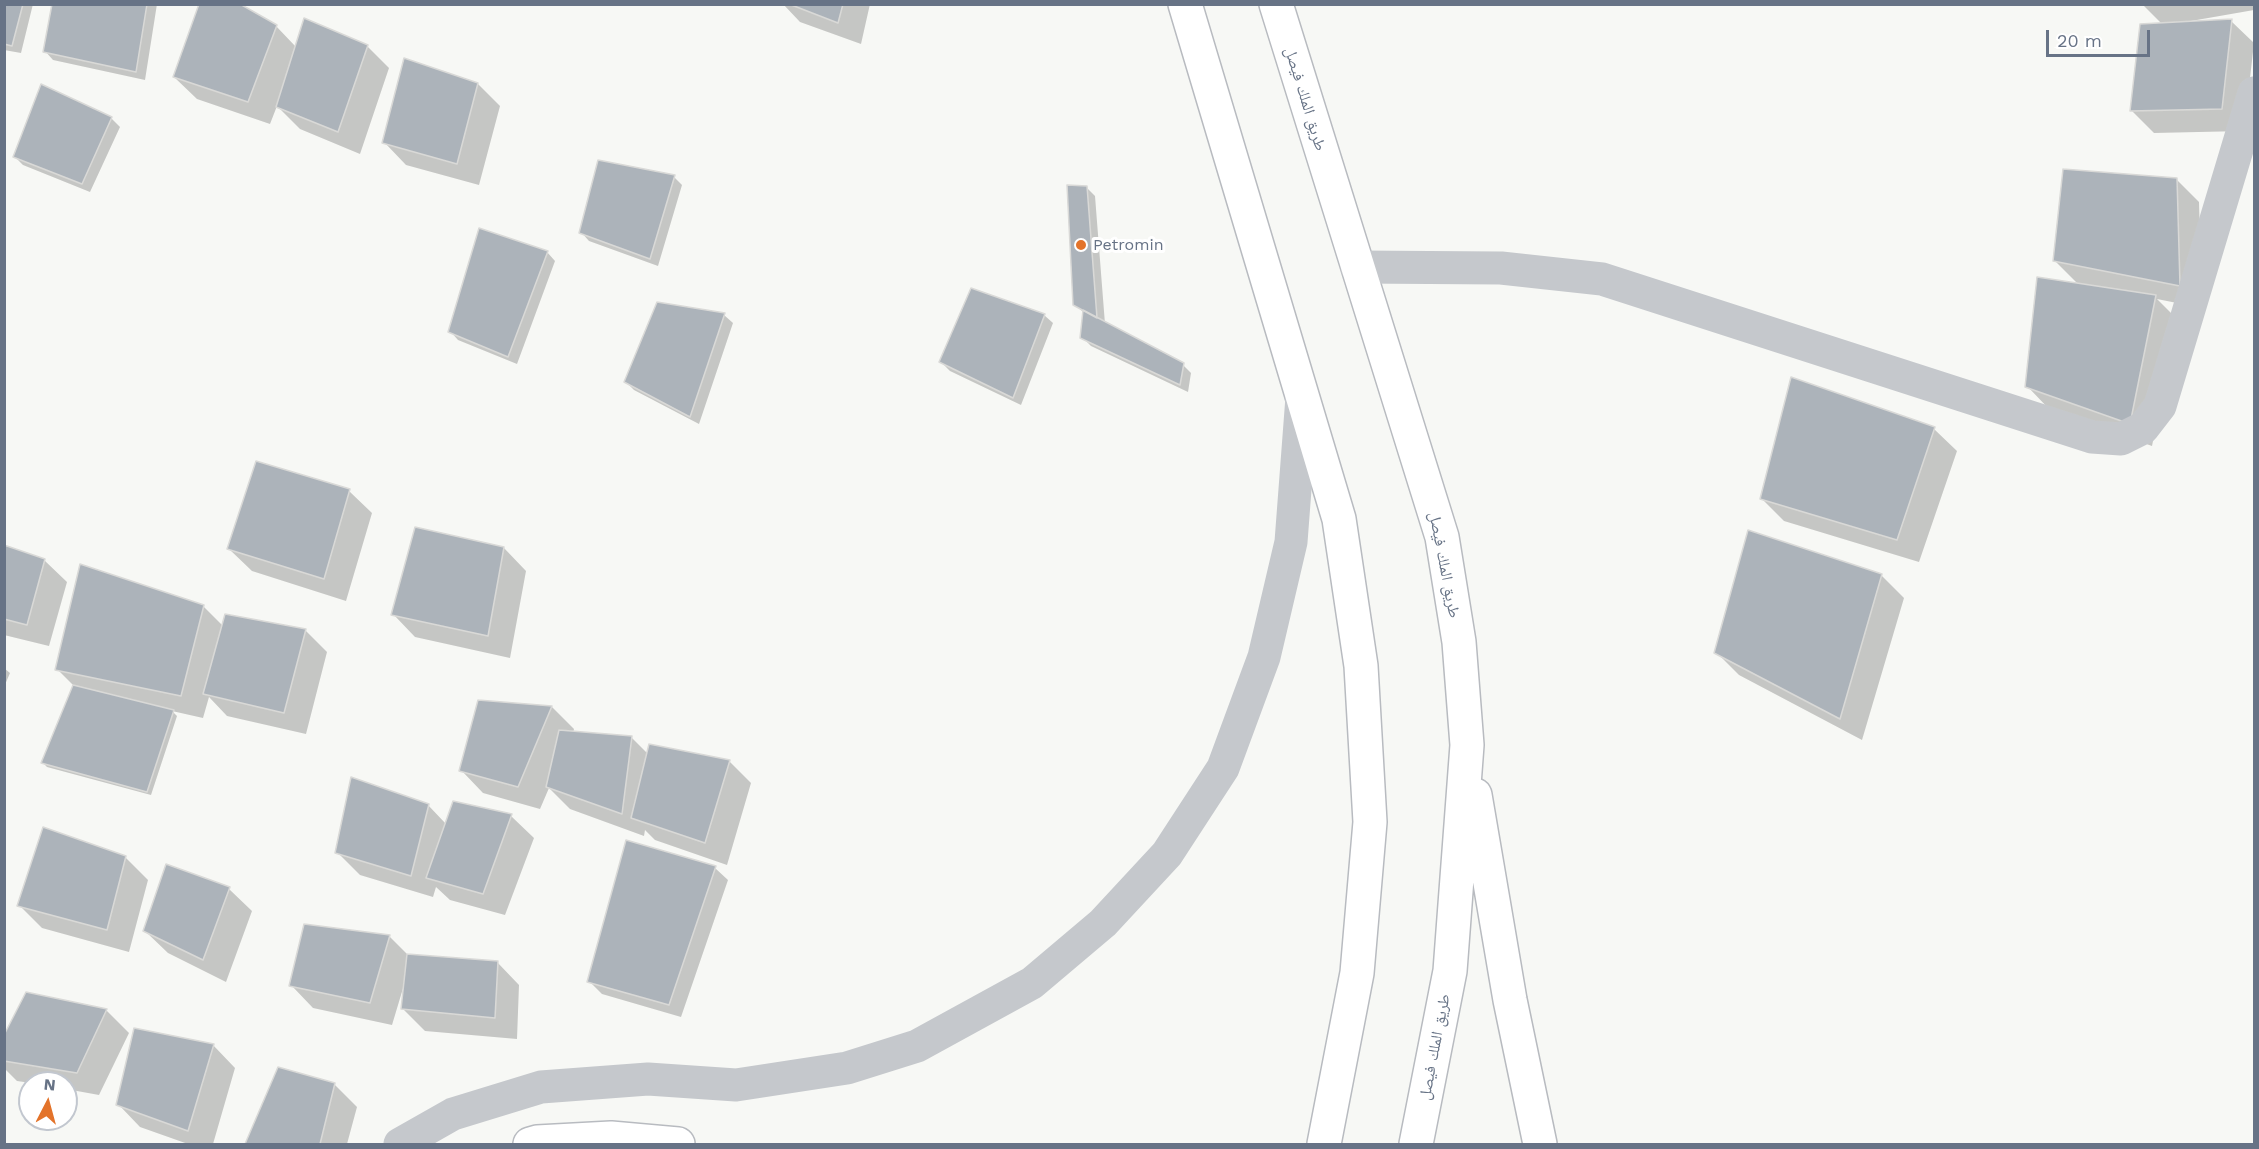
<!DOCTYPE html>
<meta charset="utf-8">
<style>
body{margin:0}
#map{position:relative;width:2259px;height:1149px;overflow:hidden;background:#f7f8f5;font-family:"Work Sans",sans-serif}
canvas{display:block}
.frame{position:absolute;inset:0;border:6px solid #677386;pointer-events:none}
.north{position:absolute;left:18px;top:1071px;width:60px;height:60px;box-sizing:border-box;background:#fff;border:2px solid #c2c7cf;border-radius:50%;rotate:6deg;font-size:16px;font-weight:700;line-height:24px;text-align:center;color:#677386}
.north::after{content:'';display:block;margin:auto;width:21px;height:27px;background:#e3732a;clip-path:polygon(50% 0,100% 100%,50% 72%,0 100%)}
.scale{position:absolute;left:2046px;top:30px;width:104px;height:27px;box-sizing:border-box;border:3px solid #677386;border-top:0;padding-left:8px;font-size:18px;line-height:21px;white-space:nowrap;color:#677386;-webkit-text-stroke:4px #fff;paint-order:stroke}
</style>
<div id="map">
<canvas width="2259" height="1149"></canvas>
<div class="frame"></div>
<div class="north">N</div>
<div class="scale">20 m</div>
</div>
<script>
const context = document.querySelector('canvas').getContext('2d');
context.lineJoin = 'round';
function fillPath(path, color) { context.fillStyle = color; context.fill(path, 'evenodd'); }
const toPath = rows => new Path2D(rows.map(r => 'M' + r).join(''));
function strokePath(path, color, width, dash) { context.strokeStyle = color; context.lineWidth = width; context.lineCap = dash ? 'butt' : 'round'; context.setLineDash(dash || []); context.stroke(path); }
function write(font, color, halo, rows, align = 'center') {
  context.font = font + ' "Work Sans","Noto Naskh Arabic",sans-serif'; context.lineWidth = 6; context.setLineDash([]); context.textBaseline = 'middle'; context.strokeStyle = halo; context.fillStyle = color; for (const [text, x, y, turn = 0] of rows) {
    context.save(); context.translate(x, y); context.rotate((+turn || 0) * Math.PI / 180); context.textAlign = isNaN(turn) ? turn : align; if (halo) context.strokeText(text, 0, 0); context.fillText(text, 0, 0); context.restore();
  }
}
fillPath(toPath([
 [4,4,33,4,21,53,4,50],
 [53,4,157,4,145,80,53,60,45,51],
 [783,4,870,4,861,44,800,22],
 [2142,4,2254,4,2254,10,2191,21,2191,23,2231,21,2254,43,2244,131,2154,133,2132,111,2162,24],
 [276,26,296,47,367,46,389,68,360,154,300,129,277,106,270,124,197,99,174,77],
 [478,84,500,106,479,185,406,165,384,142],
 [42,86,112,119,120,127,90,192,23,165,14,156],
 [674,177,682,185,658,266,589,241,581,232],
 [2176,179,2199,202,2202,308,2157,299,2177,319,2152,446,2049,409,2027,386,2079,285,2055,261],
 [1087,188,1095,196,1105,324,1183,365,1191,373,1188,392,1091,346,1082,337,1084,313,1075,304],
 [547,252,555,261,517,364,458,340,450,331],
 [724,315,733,323,699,424,634,390,626,382],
 [1044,315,1053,323,1021,405,950,371,941,362],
 [1934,429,1957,451,1919,562,1784,521,1762,499],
 [349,491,372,513,346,601,252,571,229,549],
 [4,547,44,560,67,582,49,646,4,635],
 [504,548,526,571,510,658,415,637,393,614],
 [1881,575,1904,598,1862,740,1739,675,1716,652],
 [203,606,223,626,305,630,327,652,306,734,227,716,209,697,203,718,172,711,177,716,151,795,47,767,43,763,74,686,57,669],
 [4,668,10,673,4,687],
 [480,701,552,707,574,729,573,733,631,737,648,754,729,761,751,783,727,865,655,840,645,830,644,836,570,809,549,788,540,809,483,793,461,770],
 [428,805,446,824,511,816,534,838,505,915,450,900,436,887,433,897,360,875,337,852],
 [125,857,148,880,129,952,42,928,19,905],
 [167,866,229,889,252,911,226,982,168,953,145,931],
 [715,868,728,880,681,1017,602,994,589,981],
 [389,936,409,956,497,962,519,985,517,1039,425,1031,403,1009,404,985,392,1025,313,1008,291,985],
 [106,1010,129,1033,99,1095,66,1089,66,1083,31,1083,17,1081,4,1068,4,1038],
 [213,1045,235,1068,213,1144,188,1144,140,1127,118,1104],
 [279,1068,334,1084,357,1107,347,1144,247,1144]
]), '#0003');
const building = toPath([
 [4,4,23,4,12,46,4,44,4,4],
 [52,4,147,4,136,72,43,52,52,4],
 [199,4,240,4,277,25,248,102,173,77,199,4],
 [789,4,843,4,838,23,789,4],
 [304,18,368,45,338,132,276,107,304,18],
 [2232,19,2222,109,2130,111,2140,24,2232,19],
 [404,58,478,83,457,164,382,143,404,58],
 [41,84,112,117,82,184,13,157,41,84],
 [598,160,675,175,650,259,579,233,598,160],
 [2063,169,2177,178,2180,286,2053,261,2063,169],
 [1067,185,1087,186,1097,318,1073,305,1067,185],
 [479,228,548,251,508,357,448,332,479,228],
 [2037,277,2156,295,2130,424,2025,387,2037,277],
 [971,288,1045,314,1013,398,939,362,971,288],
 [657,302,725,313,690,417,624,382,657,302],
 [1083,310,1184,363,1180,385,1080,338,1083,310],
 [1791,377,1935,427,1897,540,1760,499,1791,377],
 [256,461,350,489,324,579,227,549,256,461],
 [415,527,504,547,488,636,391,615,415,527],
 [1748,530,1882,574,1840,719,1714,653,1748,530],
 [4,545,45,559,27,625,4,619,4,545],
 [80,564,204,605,181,696,55,670,80,564],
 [225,614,306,629,284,713,203,694,225,614],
 [73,685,174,710,147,792,41,763,73,685],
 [478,700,552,706,518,787,459,771,478,700],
 [559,730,632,736,622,814,546,787,559,730],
 [649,744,730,760,705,843,631,818,649,744],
 [351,777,429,804,411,876,335,853,351,777],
 [453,801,512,814,483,894,426,878,453,801],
 [43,827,126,856,107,930,17,906,43,827],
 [626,840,716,866,669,1005,587,982,626,840],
 [166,864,230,887,203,960,143,931,166,864],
 [304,924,390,935,370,1003,289,986,304,924],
 [407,954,498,961,495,1018,401,1009,407,954],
 [26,992,107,1009,77,1073,4,1061,4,1035,26,992],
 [134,1028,214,1044,188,1131,116,1105,134,1028],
 [278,1067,335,1083,320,1144,245,1144,278,1067]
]);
fillPath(building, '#acb3ba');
strokePath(building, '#d9d9d7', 1.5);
const major = toPath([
 [1185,4,1339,519,1361,666,1370,822,1357,973,1324,1144],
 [1276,4,1442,537,1459,642,1467,745,1450,971,1416,1144],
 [1475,795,1510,1000,1540,1144],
 [530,1144,537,1142,611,1138,678,1144]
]);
strokePath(major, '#b8bbc0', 36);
strokePath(toPath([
 [1357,267,1501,268,1602,279,2092,437,2121,439,2143,428,2160,406,2254,93],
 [400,1144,453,1114,541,1087,648,1079,736,1085,847,1068,917,1046,1032,983,1103,923,1167,854,1223,768,1264,657,1291,542,1302,397]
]), '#c5c8cc', 33);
strokePath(major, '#fff', 33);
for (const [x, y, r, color] of [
 [1081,245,6,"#e3732a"]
]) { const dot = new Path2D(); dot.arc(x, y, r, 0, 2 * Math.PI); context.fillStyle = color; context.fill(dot); strokePath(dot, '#fff', 2); }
write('16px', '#677386', '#fff', [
 ["طريق الملك فيصل",1305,99,73],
 ["طريق الملك فيصل",1444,565,79],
 ["طريق الملك فيصل",1435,1047,-79]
]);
write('16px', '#677386', '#fff', [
 ["Petromin",1093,245]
], 'left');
</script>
